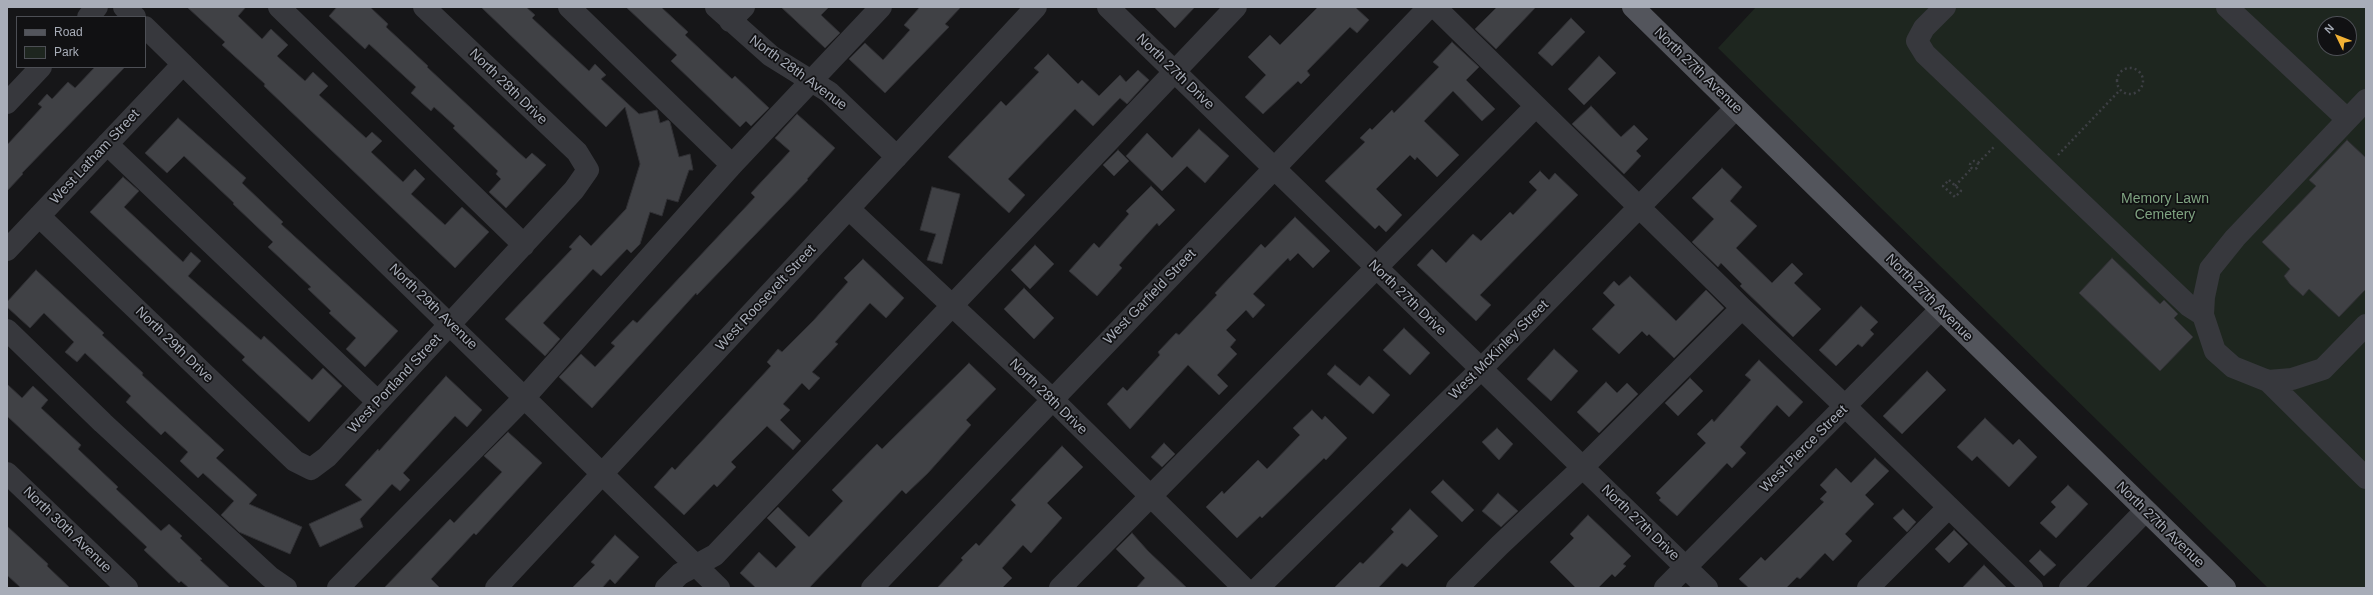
<!DOCTYPE html>
<style>
body{margin:0}
#map{position:relative;width:2373px;height:595px;overflow:hidden;background:#161618;font-family:Helvetica,sans-serif}
canvas{display:block}
.frame{position:absolute;inset:0;border:8px solid #a8adb8;pointer-events:none}
.legend{position:absolute;left:16px;top:16px;width:130px;height:52px;box-sizing:border-box;background:#111113;border:1px solid #4d4f55;margin:0;padding:5px 7px;list-style:none;font-size:12px;color:#a8adb8}
.legend li{display:flex;align-items:center;gap:8px;height:20px}
.legend b{width:20px;border:1px solid #4d4f55}
.north{position:absolute;left:2317px;top:16px;width:40px;height:40px;box-sizing:border-box;background:#111113;border:1px solid #4d4f55;border-radius:50%;rotate:313deg;font-size:11px;font-weight:700;line-height:16px;text-align:center;color:#a8adb8}
.north::after{content:'';display:block;margin:auto;width:14px;height:18px;background:#f2b134;clip-path:polygon(50% 0,100% 100%,50% 72%,0 100%)}
</style>
<div id="map">
<canvas width="2373" height="595"></canvas>
<div class="frame"></div>
<ul class="legend">
<li><b style="height:5px;background:#53555c"></b>Road</li>
<li><b style="height:11px;background:#1e261f"></b>Park</li>
</ul>
<div class="north">N</div>
</div>
<script>
const context = document.querySelector('canvas').getContext('2d');
context.lineJoin = 'round';
function fillPath(path, color) { context.fillStyle = color; context.fill(path, 'evenodd'); }
const toPath = rows => new Path2D(rows.map(r => 'M' + r).join(''));
function strokePath(path, color, width, dash) { context.strokeStyle = color; context.lineWidth = width; context.lineCap = dash ? 'butt' : 'round'; context.setLineDash(dash || []); context.stroke(path); }
function write(font, color, halo, rows, align = 'center') {
  context.font = font + ' Helvetica,sans-serif'; context.lineWidth = 3.5; context.setLineDash([]); context.textBaseline = 'middle'; context.strokeStyle = halo; context.fillStyle = color; for (const [text, x, y, turn = 0] of rows) {
    context.save(); context.translate(x, y); context.rotate((+turn || 0) * Math.PI / 180); context.textAlign = isNaN(turn) ? turn : align; if (halo) context.strokeText(text, 0, 0); context.fillText(text, 0, 0); context.restore();
  }
}
fillPath(toPath([
 [1756,7,2366,7,2366,588,2268,588,1718,48],
 [2325,24,2349,24,2349,48,2325,48]
]), '#1e261f');
const building = toPath([
 [187,7,246,7,238,16,262,39,271,29,288,45,277,56,305,81,313,72,328,86,319,95,366,138,372,132,382,141,371,152,403,182,415,169,425,179,411,194,445,225,462,207,489,232,455,268,264,86,265,84,222,45,225,42,187,7],
 [337,7,370,7,388,24,386,27,428,66,427,67,517,151,526,159,532,153,546,165,506,208,489,192,501,179,496,174,498,171,453,128,455,126,434,107,431,111,411,93,416,87,369,44,365,49,329,16,337,7],
 [481,7,526,7,535,15,532,18,589,71,595,64,606,75,601,79,639,114,657,110,660,123,668,120,670,122,679,157,690,154,693,170,689,170,678,202,667,199,662,216,650,212,640,244,631,253,627,249,601,276,593,269,543,323,560,339,545,356,505,319,572,249,569,247,580,235,591,246,626,209,640,164,625,107,606,127,481,7],
 [626,7,661,7,688,32,685,35,732,79,735,76,769,108,751,126,746,121,740,127,671,61,677,55,626,7],
 [781,7,829,7,821,15,840,33,825,48,781,7],
 [920,7,961,7,945,24,949,27,885,93,849,59,865,43,883,60,910,30,904,25,920,7],
 [1154,7,1195,7,1175,28,1154,7],
 [1318,7,1355,7,1369,20,1357,33,1350,27,1307,71,1310,75,1301,84,1298,81,1263,114,1245,97,1266,75,1248,57,1270,35,1280,45,1318,7],
 [1497,7,1536,7,1496,49,1475,29,1497,7],
 [1571,18,1585,32,1552,66,1538,53,1571,18],
 [1452,42,1479,67,1466,80,1495,109,1482,121,1453,91,1424,121,1459,155,1437,177,1417,157,1415,160,1410,155,1376,189,1402,215,1386,232,1379,225,1375,229,1325,181,1365,142,1360,138,1370,128,1372,130,1392,110,1394,113,1439,67,1433,62,1452,42],
 [1048,54,1078,84,1082,80,1099,96,1120,75,1126,82,1138,70,1149,80,1127,104,1120,98,1093,126,1075,109,1008,179,1025,195,1009,213,948,157,1001,101,1006,106,1039,72,1034,68,1048,54],
 [1599,56,1616,73,1584,105,1568,89,1599,56],
 [95,67,125,67,22,173,23,174,7,191,7,145,42,107,38,104,47,94,52,99,68,82,75,88,95,67],
 [1591,106,1621,137,1634,125,1648,139,1636,151,1641,156,1624,174,1572,124,1591,106],
 [797,114,835,148,807,179,808,180,697,295,696,293,592,408,559,377,581,354,595,367,615,346,611,343,633,320,637,323,755,197,751,193,790,151,775,138,797,114],
 [178,118,246,178,242,183,283,222,281,224,398,331,365,367,346,349,356,338,329,313,331,311,308,289,311,287,268,247,273,242,233,204,234,203,184,156,167,173,145,153,178,118],
 [1199,129,1229,156,1205,183,1187,166,1162,191,1126,156,1147,133,1172,158,1199,129],
 [2347,140,2366,158,2366,289,2339,317,2309,289,2303,296,2290,284,2284,276,2290,269,2262,242,2316,186,2309,180,2347,140],
 [1118,150,1129,161,1114,176,1103,165,1118,150],
 [1722,168,1742,187,1730,201,1757,226,1736,248,1772,283,1792,263,1803,274,1794,283,1821,309,1793,337,1740,286,1742,284,1721,263,1718,267,1692,242,1714,219,1692,198,1722,168],
 [1540,171,1549,180,1555,173,1578,195,1480,295,1491,305,1476,321,1417,265,1432,249,1446,263,1473,234,1481,241,1510,212,1513,215,1537,190,1529,182,1540,171],
 [123,177,139,191,124,207,183,262,191,252,201,261,188,276,261,340,264,336,312,380,323,368,342,386,309,422,242,360,245,357,90,212,123,177],
 [1151,186,1175,210,1159,226,1157,223,1119,265,1122,268,1097,296,1069,271,1094,243,1099,248,1129,214,1126,211,1151,186],
 [932,187,960,194,942,264,927,260,936,234,920,230,932,187],
 [1295,217,1330,251,1313,268,1298,253,1290,261,1288,258,1253,294,1265,305,1253,318,1246,310,1226,330,1236,340,1230,347,1237,354,1217,375,1228,386,1219,395,1188,365,1130,429,1107,404,1123,387,1127,391,1160,355,1158,352,1176,333,1179,335,1217,295,1215,293,1261,244,1265,248,1295,217],
 [1035,245,1054,264,1030,289,1011,270,1035,245],
 [2112,258,2160,304,2164,300,2178,314,2174,318,2193,337,2160,371,2079,293,2112,258],
 [863,259,904,298,886,318,870,303,835,342,838,344,812,372,820,378,809,390,802,383,783,404,790,410,780,420,801,441,793,450,767,426,731,462,736,467,717,487,714,484,684,515,654,487,672,467,675,470,771,366,767,362,778,349,782,352,813,321,848,282,844,278,863,259],
 [36,270,104,333,102,335,143,373,142,375,224,450,216,458,257,495,249,504,302,527,290,554,239,532,221,515,234,501,203,473,198,478,180,461,188,452,165,431,161,435,126,402,131,396,85,353,77,362,65,352,74,342,44,313,30,328,7,307,7,302,36,270],
 [1630,276,1676,321,1706,290,1724,308,1674,358,1649,334,1647,336,1642,331,1619,354,1592,329,1615,305,1603,293,1614,281,1619,286,1630,276],
 [1024,288,1054,318,1034,339,1004,309,1024,288],
 [1861,306,1878,322,1870,330,1874,334,1862,347,1858,344,1836,366,1819,350,1861,306],
 [1404,328,1430,353,1410,375,1383,350,1404,328],
 [1554,349,1578,371,1551,401,1527,379,1554,349],
 [1759,360,1803,402,1789,417,1777,405,1740,447,1746,453,1732,468,1727,463,1677,516,1659,500,1661,498,1656,493,1706,443,1697,434,1712,419,1714,422,1751,380,1745,375,1759,360],
 [969,363,996,389,966,420,971,425,928,473,906,494,902,490,809,588,756,588,740,573,759,552,776,568,796,547,767,518,778,507,809,537,843,501,832,490,877,444,882,449,969,363],
 [1335,365,1360,386,1369,376,1390,395,1373,414,1327,374,1335,365],
 [1927,371,1946,390,1902,434,1883,416,1927,371],
 [446,376,482,410,467,427,455,416,403,473,410,480,400,491,392,484,360,519,363,527,320,547,309,524,362,500,345,485,378,449,379,451,446,376],
 [1690,378,1703,391,1678,416,1665,403,1690,378],
 [1606,382,1617,393,1627,383,1638,394,1599,433,1577,412,1606,382],
 [7,384,22,398,33,386,48,400,41,408,81,445,78,449,118,487,116,489,161,531,169,524,182,536,180,538,202,559,200,560,230,588,189,588,181,581,179,583,144,550,147,547,7,416,7,384],
 [1312,410,1322,420,1325,416,1347,438,1326,460,1324,458,1262,518,1260,516,1237,538,1206,507,1222,491,1224,494,1258,460,1267,469,1300,435,1293,428,1312,410],
 [1985,418,2013,445,2019,439,2037,457,2009,487,1977,456,1972,461,1957,447,1985,418],
 [1497,428,1513,444,1499,460,1482,442,1497,428],
 [508,432,542,463,476,535,474,533,431,579,440,588,384,588,450,519,454,523,502,472,484,456,508,432],
 [1164,443,1175,454,1162,467,1151,457,1164,443],
 [1062,446,1083,467,1047,503,1062,518,1031,553,1023,545,1002,568,1012,578,1002,588,937,588,963,560,961,558,976,543,979,546,1016,505,1011,500,1062,446],
 [1875,458,1889,471,1865,495,1874,504,1845,534,1852,541,1833,561,1825,553,1800,579,1797,577,1786,588,1749,588,1739,579,1761,557,1765,561,1824,502,1820,499,1827,492,1820,485,1836,468,1851,483,1875,458],
 [1443,480,1474,510,1462,522,1431,492,1443,480],
 [2068,485,2088,504,2056,538,2040,523,2056,507,2051,502,2068,485],
 [1498,493,1518,511,1501,527,1482,511,1498,493],
 [1410,509,1438,536,1407,567,1402,563,1378,588,1334,588,1360,562,1363,564,1394,532,1391,529,1410,509],
 [1903,509,1916,522,1907,532,1893,518,1903,509],
 [1588,515,1631,556,1623,564,1626,566,1615,577,1612,574,1598,588,1576,588,1550,562,1574,538,1570,534,1588,515],
 [7,526,48,564,47,566,70,588,21,588,7,575,7,526],
 [1954,530,1968,544,1949,563,1935,549,1954,530],
 [1132,533,1148,551,1187,588,1136,588,1145,578,1116,549,1132,533],
 [615,535,639,557,615,584,610,579,602,588,572,588,595,565,591,562,615,535],
 [2040,550,2056,565,2044,576,2029,561,2040,550],
 [1984,565,2007,588,1962,588,1984,565]
]);
fillPath(building, '#404145');
strokePath(building, '#303034', 1);
strokePath(toPath([
 '2117 81a13 13 0 1 1 26 0a13 13 0 1 1-26 0Z',
 [2058,155,2120,90],
 '1970 165a4 4 0 1 1 8 0a4 4 0 1 1-8 0Z',
 [1978,163,1995,146],
 [1949,180,1961,191,1955,197,1943,186,1949,180],
 [1955,186,1972,168]
]), '#3d3f44', 2.5, [2, 3]);
strokePath(toPath([
 [124,7,135,17],
 [279,7,524,245],
 [569,7,732,165],
 [716,7,771,56,829,92,897,157],
 [1108,7,1707,588],
 [1435,7,1742,308,1846,407,2032,588],
 [1945,7,1924,28,1917,41,1925,54,2189,306,2203,315],
 [2227,7,2347,119],
 [88,17,97,7],
 [730,21,744,7],
 [145,27,719,588],
 [2366,100,2235,238,2210,269,2204,297,2203,315,2215,351,2233,367,2268,381,2292,379,2323,369,2366,325],
 [7,103,41,67],
 [107,144,378,402],
 [849,209,1052,399,1244,588],
 [39,216,295,461,311,469,327,457,574,190,588,170,577,152,424,7],
 [7,250,183,64],
 [7,330,103,423,270,577,286,588],
 [2268,381,2366,478],
 [7,473,127,588],
 [338,588,525,397,732,165,881,7],
 [496,588,1036,7],
 [666,588,680,574,715,555,1236,7],
 [872,588,1429,7],
 [1060,588,1536,106],
 [1258,588,1481,369,1736,108],
 [1457,588,1500,545,1582,468,1742,308],
 [1665,588,1941,309],
 [1868,588,1949,507],
 [2070,588,2145,511]
]), '#37383d', 22);
strokePath(toPath([
 [1633,7,2225,588]
]), '#53555c', 22);
write('14px', '#a8adb8', '#111113', [
 ["North 27th Avenue",1698,71,44],
 ["North 27th Drive",1175,72,44],
 ["North 28th Avenue",798,73,36],
 ["North 28th Drive",508,87,44],
 ["West Latham Street",95,157,-47],
 ["West Garfield Street",1150,297,-46],
 ["West Roosevelt Street",766,298,-47],
 ["North 27th Drive",1407,298,44],
 ["North 27th Avenue",1929,298,45],
 ["North 29th Avenue",433,307,44],
 ["North 29th Drive",174,345,44],
 ["West McKinley Street",1499,350,-45],
 ["West Portland Street",395,384,-47],
 ["North 28th Drive",1048,397,44],
 ["West Pierce Street",1804,449,-45],
 ["North 27th Drive",1640,523,44],
 ["North 27th Avenue",2160,525,44],
 ["North 30th Avenue",67,530,44]
]);
write('14px', '#7fa381', '#111113', [
 ["Memory Lawn",2165,199],
 ["Cemetery",2165,215]
]);
</script>
